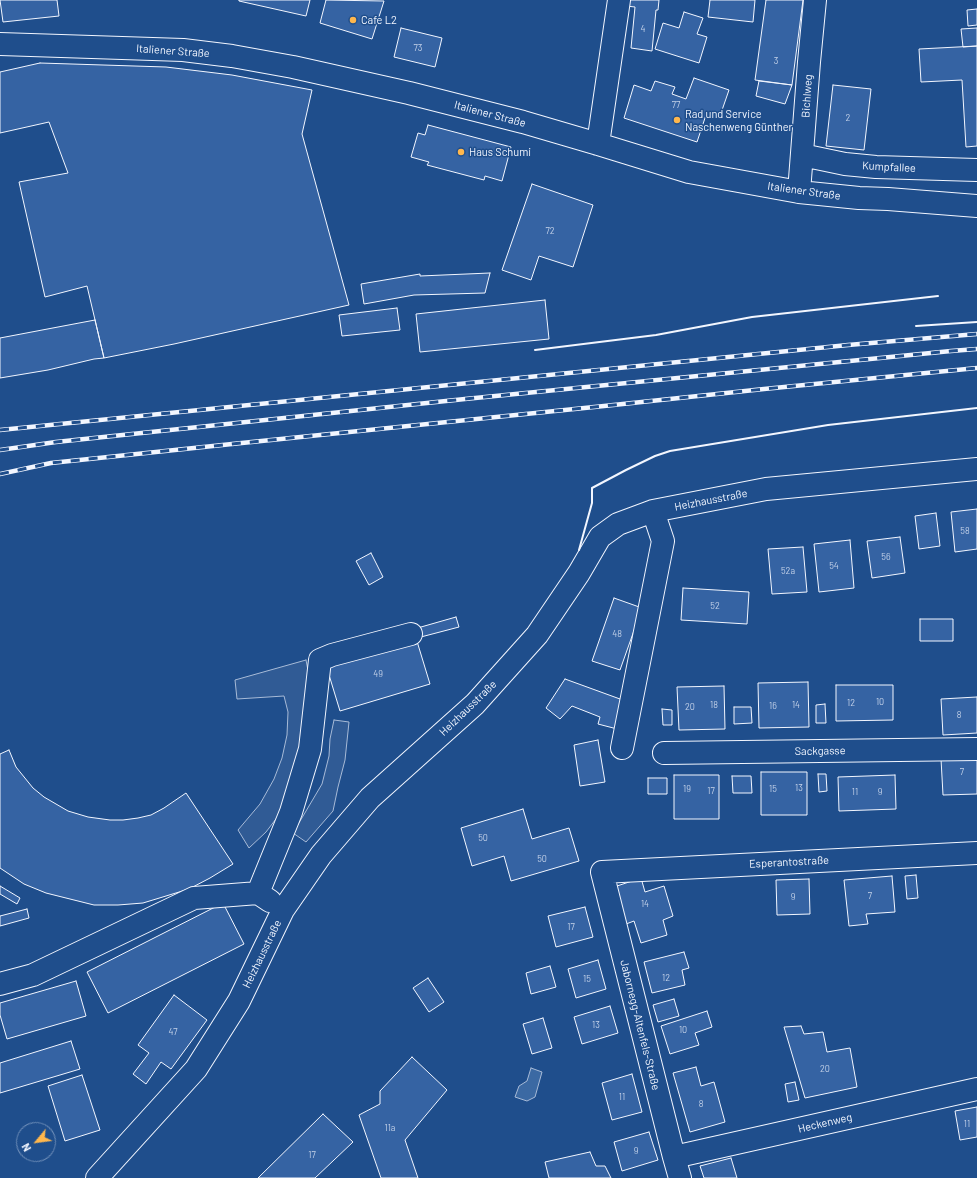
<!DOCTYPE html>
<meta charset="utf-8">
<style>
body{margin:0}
#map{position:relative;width:977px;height:1178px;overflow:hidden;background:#1f4e8c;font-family:Barlow,sans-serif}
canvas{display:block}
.north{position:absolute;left:16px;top:1122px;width:40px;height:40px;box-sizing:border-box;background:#1f4e8c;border:1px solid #7391ba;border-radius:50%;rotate:241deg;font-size:11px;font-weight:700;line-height:16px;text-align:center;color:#f2f6ff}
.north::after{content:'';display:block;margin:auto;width:14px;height:18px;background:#ffb74d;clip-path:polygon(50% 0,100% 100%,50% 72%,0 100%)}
</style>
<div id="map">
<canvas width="977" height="1178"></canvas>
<div class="north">N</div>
</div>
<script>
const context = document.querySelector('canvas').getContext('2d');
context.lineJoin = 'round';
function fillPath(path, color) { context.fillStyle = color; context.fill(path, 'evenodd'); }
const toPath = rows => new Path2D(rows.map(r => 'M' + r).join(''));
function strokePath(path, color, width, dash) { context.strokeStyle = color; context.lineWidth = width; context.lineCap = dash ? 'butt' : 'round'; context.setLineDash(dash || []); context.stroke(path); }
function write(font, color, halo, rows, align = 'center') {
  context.font = font + ' Barlow,sans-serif'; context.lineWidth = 3; context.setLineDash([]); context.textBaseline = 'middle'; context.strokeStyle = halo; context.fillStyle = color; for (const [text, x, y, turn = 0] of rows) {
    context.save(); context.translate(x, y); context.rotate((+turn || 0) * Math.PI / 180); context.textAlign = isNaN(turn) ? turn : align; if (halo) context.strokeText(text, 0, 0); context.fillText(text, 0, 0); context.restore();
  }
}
const parking = toPath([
 [306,660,315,707,298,790,266,832,249,848,238,830,260,804,274,779,282,758,287,735,288,712,284,696,237,699,235,680,306,660],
 [334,720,349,722,345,760,338,787,333,811,306,842,293,833,322,784,329,756,330,739,334,720]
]);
fillPath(parking, '#305b95');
strokePath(parking, '#a8bbd7', 1);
const water = toPath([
 [531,1068,542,1072,535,1097,527,1101,515,1097,519,1086,527,1081,531,1068]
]);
fillPath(water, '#3b69a3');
strokePath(water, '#a8bbd7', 1);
const building = toPath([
 [0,0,57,0,59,16,3,22,0,0],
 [239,0,310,0,306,16,239,1,239,0],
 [326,0,384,1,372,39,320,23,326,0],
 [627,0,659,0,658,10,656,10,652,51,631,48,635,7,626,6,627,0],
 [710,0,755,0,753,22,708,17,710,0],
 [766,0,803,0,792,85,755,80,766,0],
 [977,9,977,25,968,26,967,10,977,9],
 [684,12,703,18,697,34,707,37,699,63,655,49,663,23,679,28,684,12],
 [401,28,442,38,435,67,394,57,401,28],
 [977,28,977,46,963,47,961,29,977,28],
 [977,46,977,146,966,147,962,80,921,82,919,49,977,46],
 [40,63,166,67,232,75,312,90,302,134,349,305,174,344,104,358,87,286,45,297,19,182,68,173,49,122,0,133,0,72,40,63],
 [694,78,729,90,720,116,707,112,697,142,624,118,634,85,651,91,655,81,675,87,672,94,686,99,694,78],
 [759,81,792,85,785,104,756,96,759,81],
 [833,85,871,89,864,150,826,146,833,85],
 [428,125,511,147,502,181,485,176,484,180,427,165,429,162,411,157,418,133,425,135,428,125],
 [532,184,593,205,573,267,539,256,531,280,502,270,532,184],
 [490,273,485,293,414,295,364,304,361,284,420,274,420,276,490,273],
 [545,300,549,339,420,352,416,314,545,300],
 [397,308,400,330,342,336,339,315,397,308],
 [95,320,104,358,94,359,48,370,0,378,0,338,95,320],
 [977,509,977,549,955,552,951,512,977,509],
 [936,513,940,546,919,549,915,516,936,513],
 [900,537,905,573,872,578,867,541,900,537],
 [850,540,854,588,819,592,814,544,850,540],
 [803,547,807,592,772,594,768,549,803,547],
 [371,553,383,577,369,585,356,561,371,553],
 [683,588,749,592,747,624,681,620,683,588],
 [614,598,642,608,620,670,592,661,614,598],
 [456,617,459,627,417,638,414,629,456,617],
 [920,619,953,619,953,641,920,641,920,619],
 [416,638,430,684,340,711,326,665,416,638],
 [565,679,631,703,621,730,598,724,600,717,572,706,560,719,546,708,565,679],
 [808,682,809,727,759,728,758,683,808,682],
 [836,685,893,685,893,720,836,721,836,685],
 [724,686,725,729,679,730,677,687,724,686],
 [977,697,977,733,943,735,941,699,977,697],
 [825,704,826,723,816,723,816,705,825,704],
 [734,707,751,707,752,723,734,724,734,707],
 [662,709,672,710,672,725,663,725,662,709],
 [598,740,605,782,580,786,574,745,598,740],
 [9,750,16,767,33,788,44,797,68,811,88,817,110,820,123,820,138,818,151,815,164,808,186,793,233,864,210,878,189,889,143,903,118,905,94,905,46,893,24,884,0,868,0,754,9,750],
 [977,757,977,794,943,795,941,759,977,757],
 [761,772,807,772,807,815,761,815,761,772],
 [818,774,826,774,827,791,819,792,818,774],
 [674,775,719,775,719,819,674,819,674,775],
 [895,775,896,809,839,811,838,777,895,775],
 [732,776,751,776,752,793,733,793,732,776],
 [648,778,667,778,667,794,648,794,648,778],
 [523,809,532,839,569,828,579,861,511,881,504,856,472,866,461,828,523,809],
 [916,875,918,898,907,899,905,876,916,875],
 [892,876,895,912,866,914,868,924,849,926,844,880,892,876],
 [641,878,645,892,664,886,673,916,663,920,667,935,641,943,634,921,626,924,614,887,641,878],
 [809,879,810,914,777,915,776,880,809,879],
 [0,886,20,898,17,904,0,894,0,886],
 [223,903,244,944,108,1013,87,972,223,903],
 [585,907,593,937,556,947,548,916,585,907],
 [27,909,29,918,0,926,0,916,27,909],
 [684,952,689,968,682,970,685,985,652,993,644,962,684,952],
 [598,960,606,989,576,998,568,969,598,960],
 [550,966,556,987,531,994,526,973,550,966],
 [428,978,444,1002,429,1012,413,988,428,978],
 [76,981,86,1016,7,1039,0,1015,0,1003,76,981],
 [174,995,207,1020,171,1069,161,1062,146,1084,133,1074,149,1053,138,1045,174,995],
 [674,999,679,1016,658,1022,653,1005,674,999],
 [610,1006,618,1033,582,1044,574,1017,610,1006],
 [707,1011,712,1027,695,1033,699,1045,670,1054,661,1026,707,1011],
 [543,1018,552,1048,532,1054,523,1024,543,1018],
 [801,1026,804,1034,823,1032,827,1052,850,1048,857,1087,805,1098,784,1027,801,1026],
 [71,1041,80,1069,0,1093,0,1063,71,1041],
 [412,1057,447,1090,405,1140,418,1178,381,1178,359,1115,380,1104,380,1091,412,1057],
 [696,1067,701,1086,714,1082,725,1122,690,1132,673,1073,696,1067],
 [632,1074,642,1112,612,1120,602,1083,632,1074],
 [82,1075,100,1130,65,1141,48,1086,82,1075],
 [795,1082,799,1100,788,1102,785,1084,795,1082],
 [977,1107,977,1137,960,1140,955,1111,977,1107],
 [323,1114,353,1142,315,1178,258,1178,323,1114],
 [649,1132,658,1160,622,1171,614,1142,649,1132],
 [590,1152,596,1166,605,1166,611,1178,549,1178,545,1162,590,1152],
 [731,1158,737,1178,704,1178,700,1166,731,1158]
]);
fillPath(building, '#3563a3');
strokePath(building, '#f2f6ff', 1);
const minor = toPath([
 [0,44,183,50,232,56,293,67,409,93,523,122,598,144,689,172,799,192,859,198,888,199,977,206],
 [598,144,619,0],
 [802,155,845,164,876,167,977,170],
 [799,192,809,62,815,0],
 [622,748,663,541,653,511],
 [664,753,977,749],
 [258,893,291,812,310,749,320,660,332,655,411,634],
 [0,984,33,975,194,898,258,893,270,901],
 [674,1157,977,1089],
 [97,1178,196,1069,239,1001,283,910,321,855,370,798,475,704,537,635,579,573,600,537,618,524,653,511,766,489,977,469],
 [680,1178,674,1157,602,872,977,853]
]);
strokePath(minor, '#f2f6ff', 24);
strokePath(minor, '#1f4e8c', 22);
const rail = toPath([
 [0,430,848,345,977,334],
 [0,450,56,442,465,399,951,351,977,349],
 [0,474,51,463,232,444,604,406,764,389,977,368]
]);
strokePath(rail, '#f2f6ff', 4.5);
strokePath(rail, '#1f4e8c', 3, [9]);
strokePath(toPath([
 [916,326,977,322],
 [535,350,656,335,752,317,938,296],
 [579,550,592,503,592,488,626,470,655,456,670,451,828,425,977,408]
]), '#f2f6ff', 2);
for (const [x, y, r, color] of [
 [353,20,4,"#ffb74d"],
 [677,120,4,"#ffb74d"],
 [461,152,4,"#ffb74d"]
]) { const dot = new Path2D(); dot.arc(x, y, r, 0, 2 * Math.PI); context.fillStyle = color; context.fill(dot); strokePath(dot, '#1f4e8c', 1.5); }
write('9px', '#c3d1e8', null, [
 ["4",643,29],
 ["73",418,48],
 ["3",776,61],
 ["77",676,105],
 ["2",848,118],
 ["72",550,231],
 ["58",965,531],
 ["56",886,557],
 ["54",834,566],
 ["52a",788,571],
 ["52",715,606],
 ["48",617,634],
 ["49",378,674],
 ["10",880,702],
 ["12",851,703],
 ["18",714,705],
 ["14",796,705],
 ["16",773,706],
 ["20",690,707],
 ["8",959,715],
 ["7",962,772],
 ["13",799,788],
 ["19",687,789],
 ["15",773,789],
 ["17",711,791],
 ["11",855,792],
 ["9",880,792],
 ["50",483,838],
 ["50",542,859],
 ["7",870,896],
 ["9",793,897],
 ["14",645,904],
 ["17",571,927],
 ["12",666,978],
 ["15",587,979],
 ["13",596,1025],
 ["10",683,1030],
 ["47",173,1032],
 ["20",825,1069],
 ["11",622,1097],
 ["8",701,1104],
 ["11",967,1124],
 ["11a",390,1128],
 ["9",636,1151],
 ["17",312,1155]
]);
write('11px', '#f2f6ff', '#1f4e8c', [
 ["Cafe L2",361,20],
 ["Rad und Service",685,114],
 ["Naschenweng Günther",685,127],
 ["Haus Schumi",469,152]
], 'left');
write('11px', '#f2f6ff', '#1f4e8c', [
 ["Italiener Straße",173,51,4],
 ["Bichlweg",807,96,-86],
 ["Italiener Straße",490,114,15],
 ["Kumpfallee",889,167,3],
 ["Italiener Straße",804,191,8],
 ["Heizhausstraße",711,500,-11],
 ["Heizhausstraße",468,708,-44],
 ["Sackgasse",820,751,-1],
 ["Esperantostraße",789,862,-3],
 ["Heizhausstraße",262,954,-64],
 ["Jabornegg-Altenfels-Straße",640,1025,76],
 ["Heckenweg",825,1123,-13]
]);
</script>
